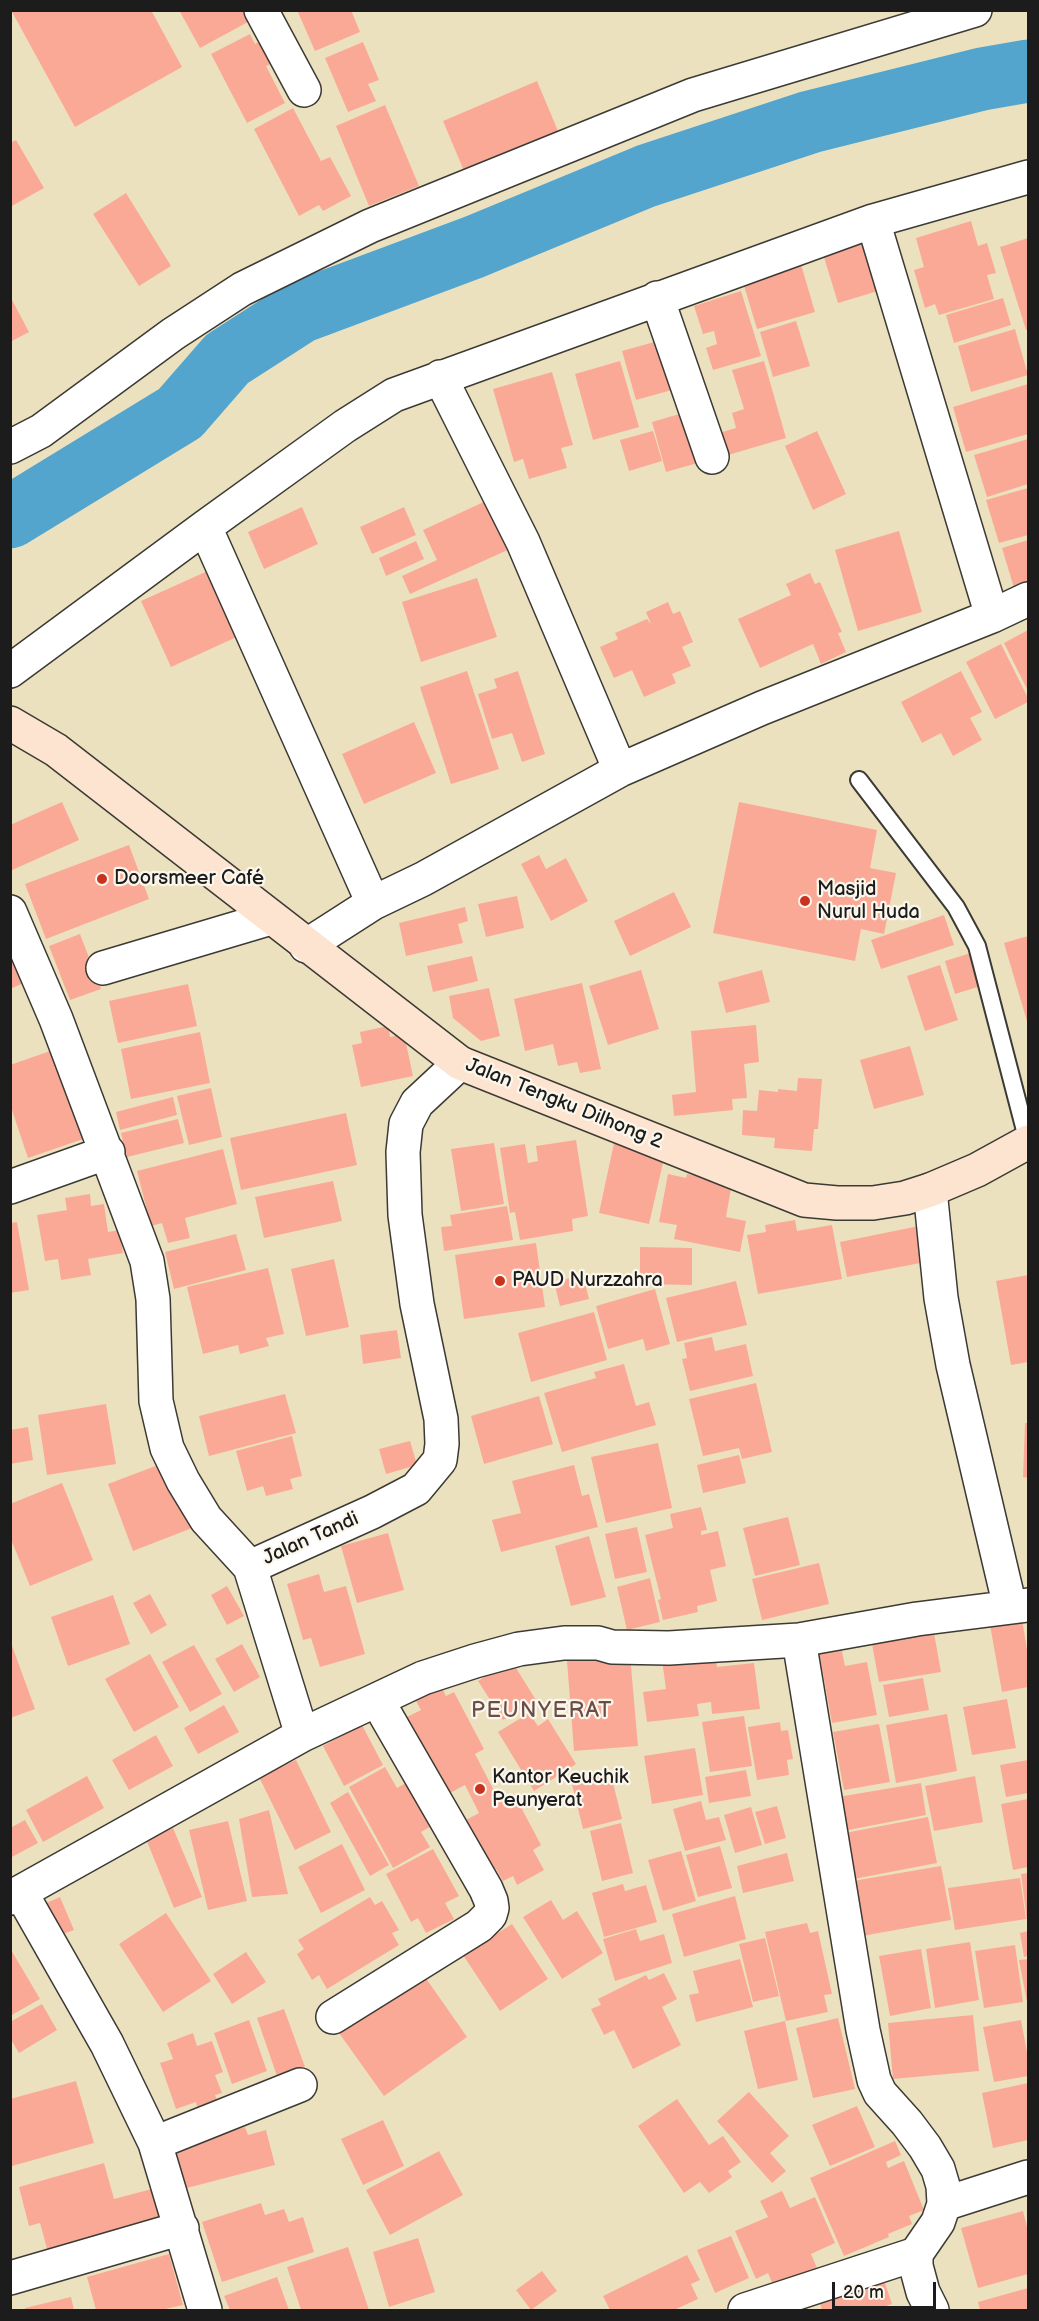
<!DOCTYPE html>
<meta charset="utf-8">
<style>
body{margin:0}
#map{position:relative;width:1039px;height:2321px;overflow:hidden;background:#ece1be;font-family:"Balsamiq Sans",sans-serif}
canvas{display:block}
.frame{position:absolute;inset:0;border:12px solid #1c1c1c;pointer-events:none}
.scale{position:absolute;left:832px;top:2282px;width:104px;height:27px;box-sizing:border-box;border:3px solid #1c1c1c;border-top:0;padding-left:8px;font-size:18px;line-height:21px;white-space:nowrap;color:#1c1c1c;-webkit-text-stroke:4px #fbf7ec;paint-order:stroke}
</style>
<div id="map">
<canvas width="1039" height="2321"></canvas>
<div class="frame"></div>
<div class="scale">20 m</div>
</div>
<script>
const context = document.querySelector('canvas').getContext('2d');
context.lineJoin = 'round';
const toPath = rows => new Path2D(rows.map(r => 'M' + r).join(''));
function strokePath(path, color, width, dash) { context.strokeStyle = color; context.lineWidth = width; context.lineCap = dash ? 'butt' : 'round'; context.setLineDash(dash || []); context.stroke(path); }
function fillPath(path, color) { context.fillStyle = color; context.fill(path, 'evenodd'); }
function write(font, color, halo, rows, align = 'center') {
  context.font = font + ' "Balsamiq Sans",sans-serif'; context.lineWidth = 4.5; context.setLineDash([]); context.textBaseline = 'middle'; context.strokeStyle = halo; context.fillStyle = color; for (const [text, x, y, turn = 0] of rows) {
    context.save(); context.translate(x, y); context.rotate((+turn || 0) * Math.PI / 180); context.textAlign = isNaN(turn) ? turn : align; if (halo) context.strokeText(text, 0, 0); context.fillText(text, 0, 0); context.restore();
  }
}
strokePath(toPath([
 [10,517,180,413,227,359,300,312,474,247,646,176,810,122,982,79,1028,71]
]), '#53a5ce', 63);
fillPath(toPath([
 [11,10,151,10,182,67,75,127],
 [179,10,242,10,248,22,200,48],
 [297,10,351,10,360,32,315,51],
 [250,34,255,44,264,39,276,62,266,66,285,103,247,123,211,54],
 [363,42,379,80,368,84,376,101,348,112,325,58],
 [537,81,558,131,464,171,443,121],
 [385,105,419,186,369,206,336,126],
 [293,108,321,161,330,157,351,196,323,211,319,205,299,216,254,129],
 [16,140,44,188,10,207,10,143],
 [126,193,171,266,139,286,93,214],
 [971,221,978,246,987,243,996,273,987,275,994,299,939,315,935,304,925,308,914,270,924,267,916,238],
 [872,238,888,288,838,303,823,254],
 [1028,238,1028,329,1026,330,1000,247],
 [800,261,815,312,757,329,742,279],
 [741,291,761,356,713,370,706,348,717,344,714,331,703,334,694,306],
 [10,296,29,332,10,342],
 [1003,298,1011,325,954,343,946,315],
 [796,321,810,366,773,377,760,332],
 [1015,329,1028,375,971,392,958,346],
 [665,339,679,388,636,400,622,351],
 [620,361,639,427,593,440,575,374],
 [764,361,786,438,728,455,722,432,736,428,732,413,744,409,732,370],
 [552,372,573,445,561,448,567,468,529,479,523,459,514,462,493,389],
 [1028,384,1028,434,966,452,953,407],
 [693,410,708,460,666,472,652,422],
 [653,431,662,461,629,471,620,440],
 [817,431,846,494,813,510,785,446],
 [1028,439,1028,484,987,497,974,455],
 [1028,488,1028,535,999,543,986,500],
 [488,500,510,549,410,594,402,576,437,560,423,530],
 [302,507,318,544,264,569,248,532],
 [404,507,416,535,372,554,360,527],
 [899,531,922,612,858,631,835,550],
 [1028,540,1028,584,1014,588,1002,548],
 [416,541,424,559,386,576,379,558],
 [212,569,241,635,171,667,141,601],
 [810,573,815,584,820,582,842,632,838,633,846,652,821,664,813,644,760,668,738,619,791,595,786,584],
 [477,578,497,637,421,662,402,602],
 [668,602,673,614,680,611,693,642,682,647,691,666,672,674,676,683,644,697,632,670,614,678,600,647,618,639,615,633,647,619,651,624,646,612],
 [1028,630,1028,691,1004,643],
 [1001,644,1028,698,1028,702,995,719,966,662],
 [467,671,499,769,451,784,420,687],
 [518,671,545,754,522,762,512,733,492,739,478,694,497,688,494,679],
 [961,671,982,712,970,718,982,740,953,756,941,733,922,743,901,702],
 [414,722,436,773,364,804,342,754],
 [62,802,79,840,10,871,10,825],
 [739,802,877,830,870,868,896,873,884,934,861,929,855,961,713,933],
 [129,845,149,899,46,939,25,884],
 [539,855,546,869,566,858,588,901,551,921,521,864],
 [674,892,691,927,630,956,614,921],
 [517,896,524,928,486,937,478,904],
 [465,907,468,921,458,924,463,943,406,956,399,923],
 [944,915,954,945,881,969,871,940],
 [10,921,35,978,10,989],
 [80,934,101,989,70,1000,49,946],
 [1028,936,1028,1025,1004,943],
 [974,952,984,985,955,994,945,961],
 [472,956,478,981,433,992,427,966],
 [940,965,958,1020,925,1031,907,976],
 [641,970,659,1029,608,1045,589,986],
 [762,970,770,1002,726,1013,718,982],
 [582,983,601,1069,580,1073,577,1062,558,1066,553,1044,525,1051,514,999],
 [188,984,197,1026,118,1043,109,1001],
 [489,988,500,1036,481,1041,453,1018,449,996],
 [756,1025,759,1062,744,1064,747,1098,732,1099,733,1110,674,1116,672,1095,696,1092,691,1031],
 [388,1026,390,1037,404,1034,413,1076,361,1087,352,1045,362,1043,360,1032],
 [200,1032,210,1083,131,1099,121,1049],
 [910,1046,924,1095,874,1109,860,1060],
 [59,1048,89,1137,28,1158,10,1104,10,1065],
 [798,1078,822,1079,818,1129,814,1129,812,1151,774,1148,775,1138,742,1135,743,1110,757,1111,759,1090,778,1092,778,1089,797,1091],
 [211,1088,222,1137,189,1145,177,1096],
 [173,1097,177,1115,120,1130,116,1112],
 [346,1113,357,1165,241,1190,230,1138],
 [178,1119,184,1143,127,1157,121,1133],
 [576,1140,588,1216,572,1219,573,1231,520,1240,515,1212,510,1213,500,1148,525,1144,528,1163,538,1161,536,1146],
 [494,1143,504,1204,461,1211,451,1149],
 [614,1143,665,1154,649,1224,599,1213],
 [223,1149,237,1204,185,1218,190,1238,168,1243,162,1223,151,1226,137,1171],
 [668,1174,686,1178,687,1174,732,1183,726,1217,746,1221,740,1252,674,1239,677,1225,659,1222],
 [333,1181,342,1221,264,1238,255,1197],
 [90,1194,91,1206,104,1204,108,1232,119,1230,123,1253,88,1259,91,1275,61,1280,58,1259,45,1261,37,1215,67,1210,65,1198],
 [507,1206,513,1240,444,1251,441,1227,452,1226,450,1215],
 [795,1220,797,1231,832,1225,842,1279,758,1294,747,1235,766,1232,765,1225],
 [17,1222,29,1290,10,1293,10,1223],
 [924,1225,931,1261,847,1277,840,1242],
 [236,1234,246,1270,174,1289,165,1252],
 [536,1243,545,1307,464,1319,455,1255],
 [640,1247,692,1248,692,1285,640,1284],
 [334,1259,349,1327,306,1336,291,1269],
 [268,1268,284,1334,266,1338,269,1346,240,1354,238,1345,203,1354,187,1287],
 [583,1275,589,1299,560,1306,554,1282],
 [1028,1275,1028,1362,1011,1365,996,1281],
 [736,1281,747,1325,677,1342,666,1298],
 [655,1289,670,1344,646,1351,643,1339,608,1349,596,1306],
 [594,1312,607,1360,531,1382,518,1333],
 [397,1330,401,1358,363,1364,360,1335],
 [712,1337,715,1351,746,1344,753,1376,690,1391,682,1359,687,1358,684,1343],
 [624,1364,636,1406,649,1402,656,1425,562,1452,544,1393,596,1378,594,1372],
 [756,1383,772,1452,742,1459,739,1448,703,1456,689,1399],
 [285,1394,296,1433,209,1456,199,1416],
 [539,1396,553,1444,484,1464,471,1416],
 [106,1404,116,1464,47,1475,38,1415],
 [1025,1423,1028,1423,1028,1478,1023,1477],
 [28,1427,33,1460,10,1464,10,1430],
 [292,1436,302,1476,290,1479,293,1489,266,1496,263,1486,247,1491,236,1451],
 [410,1441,417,1465,386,1474,379,1449],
 [658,1443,672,1508,606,1523,591,1457],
 [739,1455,746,1483,703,1493,697,1465],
 [166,1462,192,1528,133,1551,108,1484],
 [574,1465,582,1496,589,1494,598,1527,501,1552,492,1520,521,1513,512,1481],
 [62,1483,93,1560,30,1586,10,1537,10,1504],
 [701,1507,707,1530,701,1531,701,1535,718,1531,726,1566,710,1570,717,1601,697,1606,698,1612,663,1620,658,1600,661,1599,645,1535,673,1528,670,1514],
 [788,1517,800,1565,755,1576,743,1528],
 [637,1527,647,1572,615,1579,605,1534],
 [388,1533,404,1590,357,1603,341,1546],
 [589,1536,606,1597,571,1606,555,1546],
 [819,1563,829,1604,762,1620,752,1579],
 [319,1574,324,1592,346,1586,365,1654,320,1667,311,1638,303,1640,287,1584],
 [650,1578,660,1622,627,1630,617,1587],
 [227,1586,244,1616,227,1625,211,1595],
 [150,1594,167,1625,151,1634,133,1603],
 [113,1595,130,1644,68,1666,51,1617],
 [1022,1619,1028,1656,1028,1687,1002,1692,990,1625],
 [932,1622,941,1672,879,1682,870,1633],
 [10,1640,35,1709,10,1718],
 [840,1642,845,1666,867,1662,877,1715,832,1723,818,1646],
 [242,1644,260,1677,234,1692,215,1659],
 [194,1645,222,1694,190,1712,162,1662],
 [150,1654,179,1707,134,1732,105,1679],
 [715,1654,717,1667,754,1663,760,1709,712,1714,711,1702,697,1704,699,1716,647,1722,643,1692,666,1689,662,1660],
 [630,1655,638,1746,574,1751,567,1661],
 [511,1660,536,1700,503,1720,478,1681],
 [923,1678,929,1710,889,1717,883,1685],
 [442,1688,446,1696,454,1692,484,1749,475,1754,500,1802,514,1794,541,1845,533,1850,544,1870,517,1885,513,1876,503,1881,496,1869,493,1871,466,1820,479,1813,465,1785,450,1793,440,1773,437,1774,407,1717,421,1710,416,1701],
 [1007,1699,1016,1748,972,1755,963,1707],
 [224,1705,239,1732,198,1754,184,1728],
 [529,1713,538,1726,548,1719,576,1764,534,1791,498,1732],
 [947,1714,957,1771,896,1783,886,1725],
 [744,1716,752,1766,710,1772,702,1722],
 [780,1722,781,1731,788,1730,793,1759,787,1760,789,1775,757,1780,748,1727],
 [879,1724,890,1782,844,1790,833,1732],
 [362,1725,383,1765,344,1786,323,1746],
 [156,1735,173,1766,129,1790,112,1760],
 [695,1748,703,1795,652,1804,644,1756],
 [296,1760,331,1832,295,1850,259,1777],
 [1028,1760,1028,1793,1006,1797,1000,1765],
 [385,1767,397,1788,409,1781,433,1825,421,1832,430,1847,393,1868,349,1787],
 [746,1770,751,1796,709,1803,705,1777],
 [610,1771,622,1819,583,1829,571,1780],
 [87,1776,104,1808,43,1842,26,1810],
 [975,1776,983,1822,934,1831,925,1786],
 [921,1783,926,1815,843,1831,838,1797],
 [348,1792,389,1865,370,1876,330,1803],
 [1028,1799,1028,1867,1013,1870,1001,1804],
 [701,1801,706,1820,719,1817,726,1840,685,1851,673,1809],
 [777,1806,786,1838,765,1844,755,1812],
 [751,1807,762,1845,735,1853,724,1815],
 [269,1810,288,1894,252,1897,239,1819],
 [928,1817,937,1863,854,1879,845,1833],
 [25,1820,38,1843,10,1858,10,1828],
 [228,1821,247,1901,208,1910,189,1830],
 [621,1823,633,1873,602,1881,590,1831],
 [173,1828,202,1897,174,1908,146,1839],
 [342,1844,365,1890,321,1913,298,1867],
 [720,1846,732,1888,698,1897,686,1855],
 [433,1849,459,1896,445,1903,454,1919,426,1933,418,1918,411,1922,386,1874],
 [681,1851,696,1901,663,1911,648,1860],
 [787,1853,794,1881,743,1893,737,1866],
 [941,1866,951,1920,862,1936,853,1881],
 [1028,1873,1028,1921,1027,1921,1021,1874],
 [1020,1878,1026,1919,955,1930,948,1888],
 [623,1884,625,1891,646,1885,657,1922,604,1937,592,1893],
 [735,1896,746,1939,684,1957,672,1914],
 [60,1897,74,1930,57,1936,44,1904],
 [370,1897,375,1905,382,1901,399,1930,392,1933,399,1945,327,1989,319,1975,312,1980,297,1954,304,1949,298,1940],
 [551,1900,563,1920,577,1911,603,1953,562,1979,523,1917],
 [166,1913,211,1981,163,2012,119,1944],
 [807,1923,810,1933,818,1931,832,1994,824,1995,828,2012,786,2021,765,1932],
 [512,1924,548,1979,500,2011,463,1955],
 [636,1929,640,1941,664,1934,672,1963,615,1981,603,1939],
 [1028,1931,1028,1956,1024,1957,1020,1933],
 [765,1938,779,1996,753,2002,739,1944],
 [970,1942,979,2000,935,2008,926,1949],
 [1015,1945,1023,2002,984,2008,975,1951],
 [10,1948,40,1999,10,2016],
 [921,1949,931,2008,890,2016,879,1956],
 [246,1952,266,1982,232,2004,213,1974],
 [740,1959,753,2007,696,2022,689,1995,699,1993,693,1971],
 [1028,1959,1028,2002,1027,2002,1019,1960],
 [664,1973,677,1999,662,2007,681,2045,633,2069,614,2030,604,2035,591,2009,601,2005,598,1999,646,1975,649,1980],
 [423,1974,467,2037,384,2096,339,2033],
 [42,2004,57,2030,19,2053,10,2038,10,2022],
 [284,2009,305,2067,277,2076,257,2018],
 [973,2015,979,2071,893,2079,888,2023],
 [838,2018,855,2089,813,2098,796,2028],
 [249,2020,267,2071,232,2084,214,2033],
 [1021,2020,1028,2058,1028,2076,994,2082,983,2027],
 [785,2021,798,2080,758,2089,744,2031],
 [193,2033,197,2046,212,2041,223,2072,215,2075,222,2093,215,2095,217,2100,197,2107,196,2102,176,2109,160,2063,173,2059,167,2043],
 [76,2081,94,2143,12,2166,10,2159,10,2099],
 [1028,2083,1028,2140,993,2148,982,2093],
 [749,2092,789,2136,770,2153,786,2171,772,2183,717,2121],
 [677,2099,709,2145,723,2136,741,2162,728,2171,732,2177,709,2193,700,2182,684,2193,638,2126],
 [857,2106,875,2147,830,2166,812,2125],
 [383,2120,404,2166,363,2185,341,2139],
 [245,2127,248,2135,266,2130,275,2165,183,2189,172,2147],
 [895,2141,901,2155,886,2162,888,2168,904,2161,924,2210,909,2216,912,2224,888,2234,889,2237,844,2256,810,2178],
 [439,2151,463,2195,390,2235,366,2190],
 [104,2163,114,2199,163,2186,173,2221,49,2256,40,2223,29,2226,19,2187],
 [782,2191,790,2208,815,2197,835,2243,811,2254,817,2268,774,2287,768,2273,756,2279,735,2231,768,2217,760,2201],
 [261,2203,265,2215,284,2209,289,2222,303,2217,314,2252,222,2282,202,2222],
 [1023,2211,1028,2231,1028,2274,978,2288,961,2228],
 [731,2236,749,2278,715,2293,697,2250],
 [418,2238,435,2292,389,2307,373,2252],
 [348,2247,369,2310,301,2310,287,2267],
 [169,2254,183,2305,161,2310,96,2310,87,2277],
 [687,2255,700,2280,691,2284,698,2299,674,2310,610,2310,603,2296],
 [880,2268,892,2304,874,2310,822,2310,816,2290],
 [542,2271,557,2291,531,2310,516,2290],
 [277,2277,289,2310,230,2310,224,2296],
 [1028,2288,1028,2310,980,2310,978,2302],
 [71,2297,74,2310,25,2310,25,2308]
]), '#fba997');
const lane = toPath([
 [859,780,956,907,977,946,1028,1142]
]);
const street = toPath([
 [261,10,304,90],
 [873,221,992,616],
 [657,298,712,457],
 [440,377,523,542,620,770],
 [10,447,41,431,173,334,242,289,370,226,693,95,975,10],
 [205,527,373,903],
 [10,671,205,527,345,426,394,395,873,221,1028,177],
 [10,912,56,1019,147,1261,153,1299,156,1401,167,1448,183,1481,206,1519,250,1567],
 [306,946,373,903,423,879,620,770,762,708,992,616,1028,599],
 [103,968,271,918],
 [10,1187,108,1152],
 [930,1190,941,1298,953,1365,1010,1607],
 [799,1640,917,1619,1028,1605],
 [302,1735,423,1678,475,1661,519,1649,564,1643,598,1643,612,1647,669,1648,799,1640,863,2030,874,2080,880,2093,907,2123,925,2147,938,2169,943,2186,944,2204,938,2222,916,2254,916,2266,923,2292,932,2310],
 [21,1893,107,2044,155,2143,205,2310],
 [10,1898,302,1735,250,1567,372,1512,416,1489,440,1460,442,1444,441,1419,417,1304,405,1215,403,1152,406,1124,417,1103,460,1063],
 [333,2017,479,1926,490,1915,492,1908,491,1901,486,1889,377,1700],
 [155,2143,300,2085],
 [944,2204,1028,2177],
 [10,2278,182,2228],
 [745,2310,916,2254]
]);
const secondary = toPath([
 [10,723,56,750,460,1063,804,1200,837,1203,873,1203,905,1198,930,1190,977,1170,1028,1142]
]);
strokePath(lane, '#3b3a34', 20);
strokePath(street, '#3b3a34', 36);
strokePath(secondary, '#3b3a34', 36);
strokePath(lane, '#fff', 16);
strokePath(street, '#fff', 33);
strokePath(secondary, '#fde4d1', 33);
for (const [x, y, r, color] of [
 [102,879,6,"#c8321e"],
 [805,901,6,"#c8321e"],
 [500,1281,6,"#c8321e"],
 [480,1789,6,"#c8321e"]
]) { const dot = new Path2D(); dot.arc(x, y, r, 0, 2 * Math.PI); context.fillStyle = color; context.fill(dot); strokePath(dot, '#fbf7ec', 2); }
write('20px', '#1c1c1c', '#fbf7ec', [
 ["Doorsmeer Café",114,879],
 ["Masjid",817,890],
 ["Nurul Huda",817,913],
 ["PAUD Nurzzahra",512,1281],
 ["Kantor Keuchik",492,1778],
 ["Peunyerat",492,1801]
], 'left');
write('20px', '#1c1c1c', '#fbf7ec', [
 ["Jalan Tengku Dilhong 2",564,1104,22],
 ["Jalan Tandi",311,1539,-24]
]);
context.letterSpacing = '1.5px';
write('22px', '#6a4d47', '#fbf7ec', [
 ["PEUNYERAT",542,1711]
]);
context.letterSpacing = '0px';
</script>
